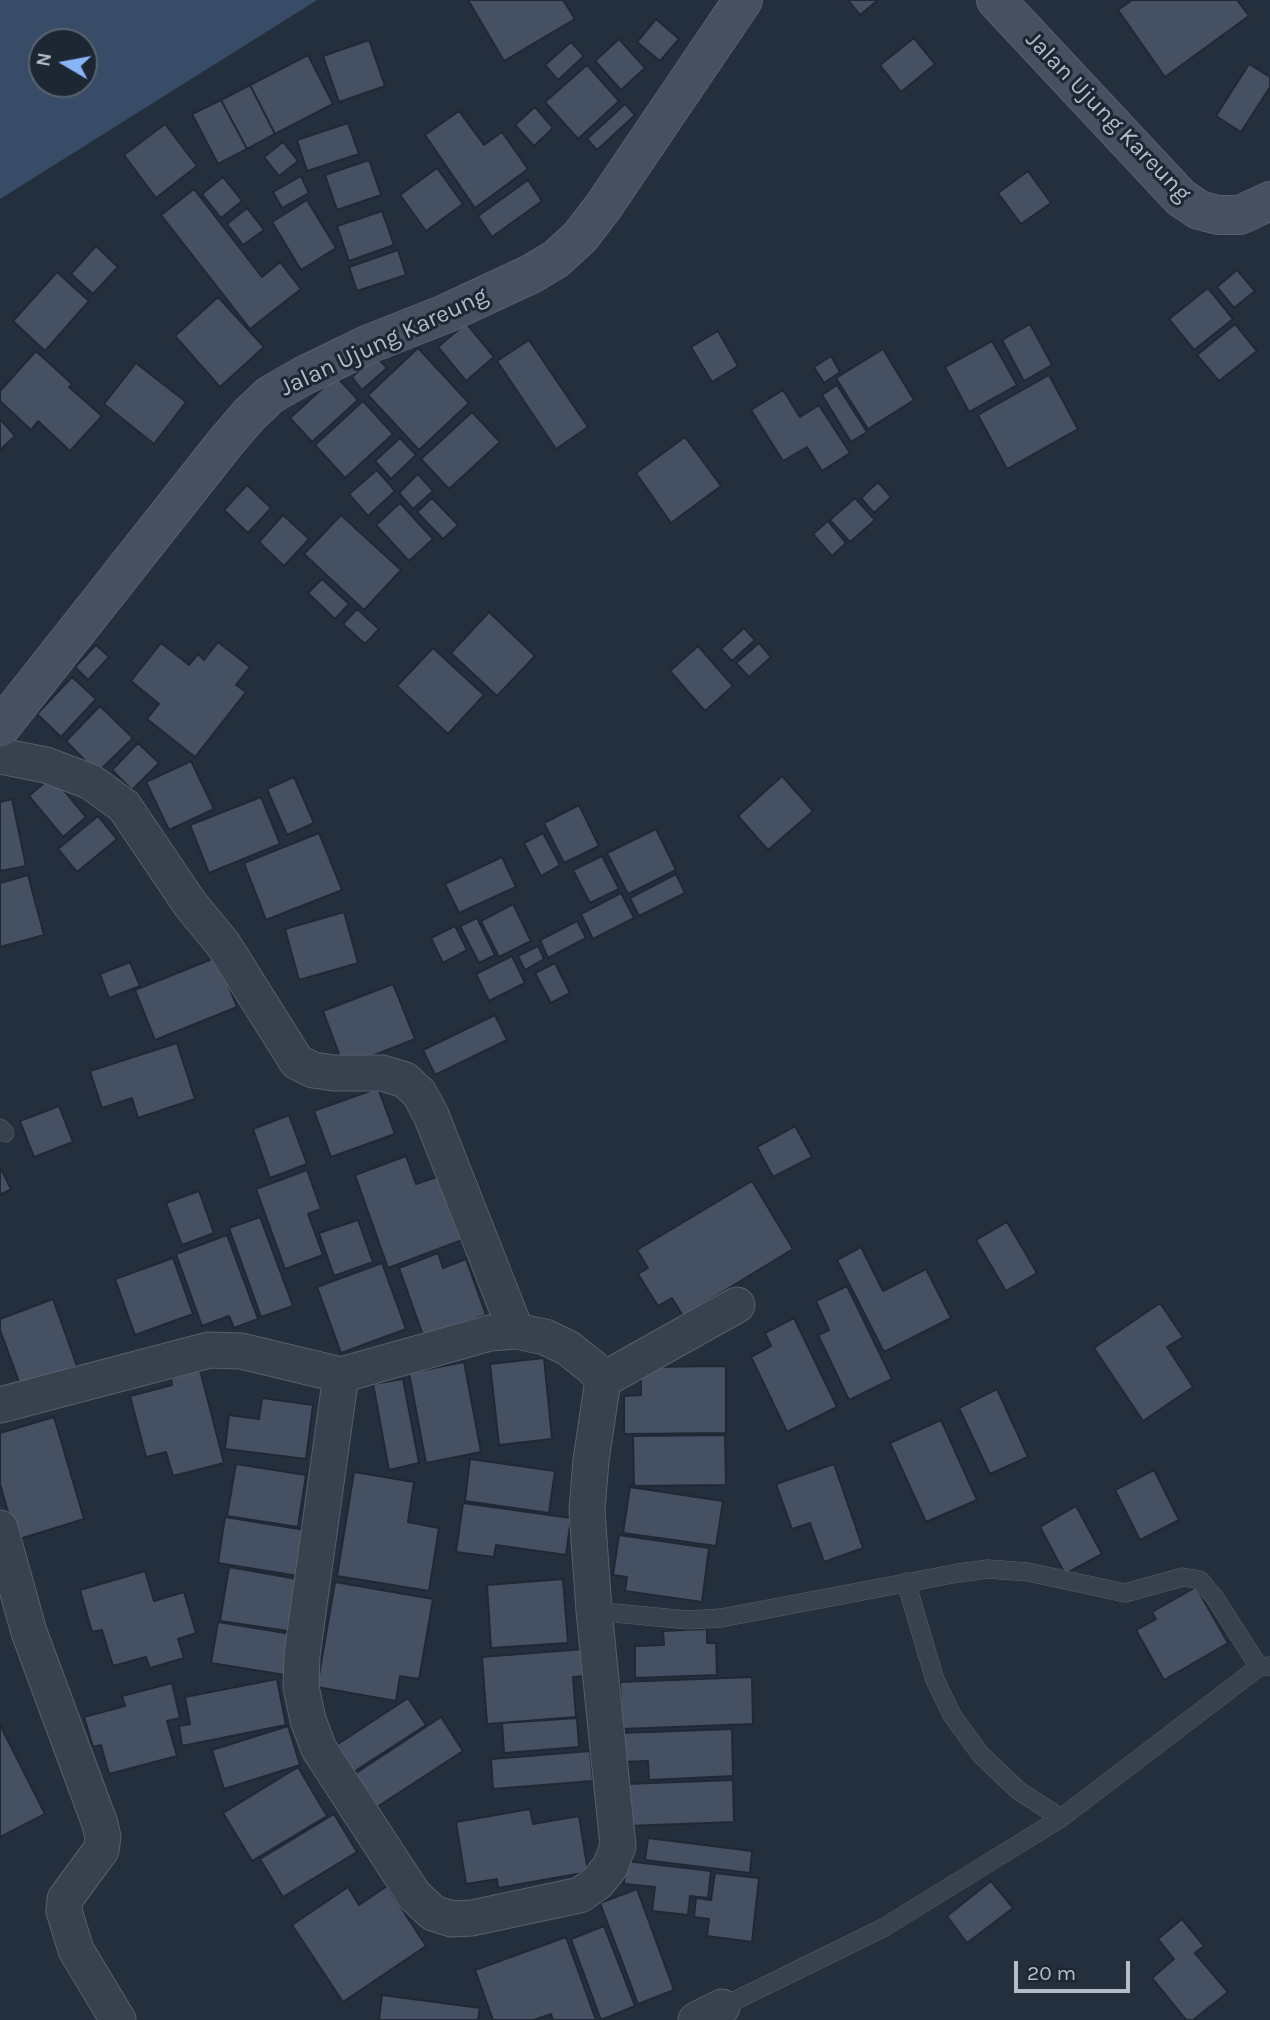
<!DOCTYPE html>
<style>
body{margin:0}
#map{position:relative;width:1270px;height:2020px;overflow:hidden;background:#242f3e;font-family:Karla,sans-serif}
canvas{display:block}
.north{position:absolute;left:28px;top:28px;width:70px;height:70px;box-sizing:border-box;background:#1d2633;border:2px solid #59626f;border-radius:50%;rotate:280deg;font-size:19px;font-weight:700;line-height:28px;text-align:center;color:#b4bcc9}
.north::after{content:'';display:block;margin:auto;width:24px;height:32px;background:#8ab4f8;clip-path:polygon(50% 0,100% 100%,50% 72%,0 100%)}
.scale{position:absolute;left:1014px;top:1961px;width:116px;height:32px;box-sizing:border-box;border:4px solid #b4bcc9;border-top:0;padding-left:9px;font-size:21px;line-height:24px;white-space:nowrap;color:#b4bcc9;-webkit-text-stroke:5px #1d2633;paint-order:stroke}
</style>
<div id="map">
<canvas width="1270" height="2020"></canvas>
<div class="north">N</div>
<div class="scale">20 m</div>
</div>
<script>
const context = document.querySelector('canvas').getContext('2d');
context.lineJoin = 'round';
function fillPath(path, color) { context.fillStyle = color; context.fill(path, 'evenodd'); }
const toPath = rows => new Path2D(rows.map(r => 'M' + r).join(''));
function strokePath(path, color, width, dash) { context.strokeStyle = color; context.lineWidth = width; context.lineCap = dash ? 'butt' : 'round'; context.setLineDash(dash || []); context.stroke(path); }
function write(font, color, halo, rows, align = 'center') {
  context.font = font + ' Karla,sans-serif'; context.lineWidth = 6; context.setLineDash([]); context.textBaseline = 'middle'; context.strokeStyle = halo; context.fillStyle = color; for (const [text, x, y, turn = 0] of rows) {
    context.save(); context.translate(x, y); context.rotate((+turn || 0) * Math.PI / 180); context.textAlign = isNaN(turn) ? turn : align; if (halo) context.strokeText(text, 0, 0); context.fillText(text, 0, 0); context.restore();
  }
}
fillPath(toPath([
 [0,0,317,0,0,199],
 [42,42,84,42,84,84,42,84]
]), '#394c67');
const building = toPath([
 [468,0,563,0,575,19,504,61,468,0],
 [848,0,878,0,860,15,848,0],
 [1132,0,1237,0,1249,16,1165,77,1118,10,1132,0],
 [656,19,679,39,660,61,637,42,656,19],
 [914,38,935,64,901,92,880,65,914,38],
 [619,39,645,68,621,90,595,61,619,39],
 [369,40,385,86,339,102,323,56,369,40],
 [571,42,584,56,558,80,545,65,571,42],
 [308,55,333,104,275,134,250,85,308,55],
 [1249,64,1270,77,1270,87,1241,132,1216,116,1249,64],
 [587,65,619,101,578,139,545,102,587,65],
 [250,85,275,134,247,149,221,100,250,85],
 [221,100,247,149,218,164,192,114,221,100],
 [625,104,635,115,597,150,587,139,625,104],
 [535,107,553,128,534,146,515,125,535,107],
 [459,111,484,145,502,132,528,169,475,208,425,135,459,111],
 [348,123,359,154,307,171,297,140,348,123],
 [165,124,197,166,156,198,124,155,165,124],
 [283,142,298,161,279,176,264,157,283,142],
 [369,160,381,195,337,210,325,175,369,160],
 [437,168,463,204,426,231,400,195,437,168],
 [1028,171,1051,203,1021,224,998,193,1028,171],
 [301,176,309,193,282,208,273,192,301,176],
 [223,177,242,201,221,218,202,194,223,177],
 [528,180,542,201,492,237,478,216,528,180],
 [194,189,262,277,280,262,301,289,250,329,161,215,194,189],
 [307,200,336,248,301,270,272,222,307,200],
 [247,208,264,230,243,245,227,224,247,208],
 [382,211,394,245,349,261,337,226,382,211],
 [96,246,118,267,93,294,71,274,96,246],
 [398,250,406,275,357,291,349,267,398,250],
 [1237,270,1255,291,1234,308,1217,287,1237,270],
 [57,272,89,301,45,351,13,321,57,272],
 [1208,288,1233,319,1194,350,1169,319,1208,288],
 [218,297,264,347,220,387,175,336,218,297],
 [466,323,494,357,466,381,438,347,466,323],
 [1030,324,1052,365,1024,381,1002,340,1030,324],
 [1235,324,1257,351,1219,381,1197,355,1235,324],
 [718,331,738,366,712,382,691,347,718,331],
 [529,340,588,427,556,449,497,361,529,340],
 [992,341,1017,385,969,412,945,367,992,341],
 [418,348,469,403,419,450,368,395,418,348],
 [883,349,914,400,868,429,836,378,883,349],
 [36,351,72,384,69,387,102,416,70,451,38,421,31,430,0,401,0,391,36,351],
 [375,355,387,368,362,390,352,377,375,355],
 [831,356,840,372,824,383,814,367,831,356],
 [136,363,186,402,154,444,104,404,136,363],
 [1049,375,1078,429,1007,469,978,415,1049,375],
 [336,376,358,400,312,442,290,418,336,376],
 [837,385,867,432,851,442,822,395,837,385],
 [783,390,800,417,819,405,850,453,822,471,807,447,783,461,751,410,783,390],
 [363,401,393,434,345,478,315,445,363,401],
 [472,412,500,442,449,489,421,459,472,412],
 [0,419,15,436,0,450,0,419],
 [685,437,721,486,671,523,636,473,685,437],
 [400,438,416,455,391,479,375,461,400,438],
 [377,470,395,491,368,516,349,494,377,470],
 [418,474,433,491,413,509,399,493,418,474],
 [878,482,891,497,874,513,861,498,878,482],
 [247,485,271,508,248,533,224,510,247,485],
 [432,498,458,525,443,539,417,512,432,498],
 [855,498,875,520,850,542,830,520,855,498],
 [400,503,433,539,409,561,376,525,400,503],
 [283,515,309,539,284,566,259,542,283,515],
 [341,515,401,570,364,610,304,554,341,515],
 [828,521,846,543,832,556,813,534,828,521],
 [322,579,349,604,335,619,308,593,322,579],
 [357,609,379,629,365,644,343,624,357,609],
 [489,612,535,656,497,696,451,653,489,612],
 [744,628,755,640,732,661,721,649,744,628],
 [218,642,250,667,236,685,246,692,195,757,147,719,159,704,131,681,161,643,189,665,198,654,204,660,218,642],
 [759,643,771,657,749,677,736,663,759,643],
 [96,645,109,657,88,680,75,667,96,645],
 [698,646,733,686,705,711,670,671,698,646],
 [433,648,484,695,448,734,397,686,433,648],
 [72,677,96,699,61,737,37,714,72,677],
 [100,706,133,738,97,773,66,741,100,706],
 [138,743,159,763,132,790,112,770,138,743],
 [191,761,214,809,169,830,146,782,191,761],
 [52,776,86,817,63,837,29,796,52,776],
 [782,776,813,811,768,850,738,816,782,776],
 [294,777,314,823,287,835,267,789,294,777],
 [261,797,280,844,209,873,190,825,261,797],
 [12,799,26,866,0,871,0,802,12,799],
 [579,805,599,846,564,863,544,823,579,805],
 [98,816,117,839,77,872,58,849,98,816],
 [656,829,676,870,628,894,607,853,656,829],
 [319,833,342,890,266,920,244,863,319,833],
 [543,833,560,865,541,876,524,843,543,833],
 [602,856,619,889,590,903,573,870,602,856],
 [502,857,516,887,459,913,445,884,502,857],
 [676,874,685,893,639,916,630,898,676,874],
 [28,875,44,935,0,947,0,883,28,875],
 [621,893,634,918,593,939,581,914,621,893],
 [513,904,531,941,499,957,481,921,513,904],
 [344,912,358,963,299,980,285,929,344,912],
 [477,918,495,955,479,963,460,926,477,918],
 [577,921,586,938,548,958,540,940,577,921],
 [455,926,467,950,443,963,431,938,455,926],
 [538,946,544,959,525,970,518,956,538,946],
 [512,956,525,983,489,1001,476,974,512,956],
 [217,957,237,1007,155,1040,135,990,217,957],
 [130,962,140,986,109,998,100,974,130,962],
 [555,963,570,993,551,1003,535,973,555,963],
 [393,984,415,1039,344,1067,323,1011,393,984],
 [495,1015,507,1040,435,1075,423,1050,495,1015],
 [177,1043,195,1099,138,1118,132,1098,102,1108,90,1071,177,1043],
 [378,1088,395,1134,331,1157,314,1111,378,1088],
 [59,1106,73,1142,34,1157,20,1121,59,1106],
 [289,1115,307,1164,270,1178,253,1129,289,1115],
 [795,1126,812,1157,773,1177,757,1147,795,1126],
 [406,1156,416,1184,440,1176,462,1240,388,1268,355,1175,406,1156],
 [0,1167,11,1189,0,1195,0,1167],
 [307,1170,321,1209,308,1214,323,1255,285,1269,256,1189,307,1170],
 [752,1181,793,1249,683,1316,672,1298,658,1306,638,1274,648,1268,637,1250,752,1181],
 [199,1191,214,1233,182,1245,166,1203,199,1191],
 [260,1217,293,1306,261,1317,229,1228,260,1217],
 [358,1220,373,1262,334,1276,319,1233,358,1220],
 [1007,1222,1037,1273,1006,1291,976,1240,1007,1222],
 [227,1235,258,1319,234,1328,229,1316,202,1326,176,1254,227,1235],
 [861,1247,883,1291,926,1269,951,1318,884,1352,837,1260,861,1247],
 [438,1253,443,1268,466,1259,486,1315,424,1338,399,1268,438,1253],
 [173,1258,193,1314,135,1335,115,1279,173,1258],
 [382,1263,406,1329,341,1353,317,1287,382,1263],
 [847,1286,892,1379,849,1400,818,1335,829,1330,816,1301,847,1286],
 [53,1299,77,1366,21,1387,0,1330,0,1319,53,1299],
 [1160,1303,1183,1337,1167,1347,1193,1387,1143,1421,1094,1348,1160,1303],
 [794,1318,837,1407,787,1432,751,1357,771,1346,765,1333,794,1318],
 [544,1358,552,1439,499,1445,490,1364,544,1358],
 [464,1362,481,1452,426,1463,409,1373,464,1362],
 [726,1366,726,1433,624,1434,624,1396,641,1395,641,1367,726,1366],
 [200,1370,224,1463,173,1476,166,1452,146,1457,130,1396,172,1385,171,1378,200,1370],
 [403,1379,419,1463,389,1470,373,1384,403,1379],
 [997,1389,1028,1457,990,1474,959,1408,997,1389],
 [262,1398,313,1405,306,1459,225,1449,229,1415,259,1419,262,1398],
 [54,1417,84,1519,16,1540,0,1484,0,1433,54,1417],
 [941,1420,977,1500,926,1522,890,1443,941,1420],
 [725,1435,726,1485,634,1486,633,1436,725,1435],
 [470,1459,555,1471,549,1513,465,1501,470,1459],
 [236,1464,306,1475,298,1527,227,1516,236,1464],
 [834,1464,863,1548,824,1562,810,1523,792,1529,776,1484,834,1464],
 [1154,1470,1179,1520,1140,1540,1115,1490,1154,1470],
 [354,1472,414,1482,408,1522,439,1528,429,1591,337,1576,354,1472],
 [630,1487,723,1501,716,1546,623,1533,630,1487],
 [463,1503,571,1518,566,1555,496,1545,494,1557,456,1552,463,1503],
 [1076,1506,1102,1554,1065,1574,1040,1527,1076,1506],
 [225,1517,305,1530,298,1576,218,1563,225,1517],
 [619,1535,709,1548,702,1602,625,1591,627,1577,613,1575,619,1535],
 [229,1567,297,1579,288,1631,220,1621,229,1567],
 [145,1571,154,1601,184,1592,196,1633,178,1639,184,1658,150,1668,146,1657,113,1666,102,1630,92,1632,80,1590,145,1571],
 [563,1579,568,1643,491,1648,487,1585,563,1579],
 [335,1582,433,1599,419,1679,400,1676,396,1701,317,1687,335,1582],
 [1196,1587,1228,1643,1164,1680,1136,1630,1156,1619,1152,1612,1196,1587],
 [218,1622,291,1634,285,1675,211,1663,218,1622],
 [707,1629,707,1643,716,1643,717,1675,635,1678,635,1646,664,1645,663,1631,707,1629],
 [584,1649,587,1676,573,1677,576,1717,487,1724,482,1657,584,1649],
 [752,1677,753,1724,622,1729,620,1682,752,1677],
 [277,1679,286,1725,182,1746,179,1726,190,1724,185,1697,277,1679],
 [172,1683,180,1718,167,1721,177,1756,109,1774,101,1745,93,1747,84,1717,125,1706,122,1696,172,1683],
 [408,1698,426,1725,352,1773,335,1746,408,1698],
 [441,1717,463,1751,374,1809,353,1775,441,1717],
 [577,1718,579,1747,504,1753,502,1723,577,1718],
 [0,1725,45,1814,0,1837,0,1725],
 [288,1726,300,1765,224,1789,212,1750,288,1726],
 [732,1729,733,1776,649,1780,648,1761,622,1762,621,1733,732,1729],
 [590,1751,593,1781,493,1789,491,1759,590,1751],
 [298,1767,327,1816,252,1861,223,1813,298,1767],
 [733,1780,734,1822,627,1826,626,1784,733,1780],
 [530,1809,533,1824,579,1816,588,1872,498,1888,497,1879,466,1884,456,1822,530,1809],
 [334,1814,357,1852,283,1897,260,1859,334,1814],
 [648,1838,752,1851,750,1873,645,1860,648,1838],
 [626,1861,711,1871,708,1898,690,1896,688,1915,652,1911,655,1887,624,1884,626,1861],
 [715,1873,759,1878,752,1942,707,1936,709,1919,694,1917,696,1898,711,1900,715,1873],
 [991,1881,1013,1908,967,1943,947,1916,991,1881],
 [387,1886,426,1946,343,2002,292,1925,348,1887,359,1905,387,1886],
 [637,1889,674,1990,638,2004,600,1903,637,1889],
 [1182,1919,1204,1946,1195,1953,1228,1992,1193,2020,1186,2020,1152,1978,1174,1959,1158,1939,1182,1919],
 [604,1926,635,2006,601,2020,571,1939,604,1926],
 [566,1937,596,2020,553,2020,551,2014,534,2020,493,2020,475,1970,566,1937],
 [382,1995,480,2008,478,2020,379,2020,382,1995]
]);
fillPath(building, '#455162');
strokePath(building, '#1f2835', 2);
const service = toPath([
 [0,1128,5,1133],
 [906,1582,935,1680,952,1715,981,1755,1019,1791,1061,1818],
 [594,1611,688,1620,721,1618,958,1573,988,1569,1028,1572,1125,1593,1183,1577,1200,1580,1215,1598,1259,1667,1270,1666],
 [722,2007,883,1928,1061,1818,1259,1667]
]);
const minor = toPath([
 [0,756,46,765,91,782,124,806,190,904,223,944,297,1062,313,1070,334,1073,382,1073,405,1080,419,1093,431,1115,516,1331],
 [603,1380,737,1305],
 [0,1405,209,1350,241,1351,341,1375,490,1333,516,1331,545,1337,568,1348,593,1368,603,1380,591,1460,587,1510,594,1611,618,1846,610,1867,597,1883,580,1895,472,1918,452,1919,433,1913,414,1895,319,1749,308,1720,301,1687,302,1655,341,1375],
 [0,1528,29,1632,100,1824,103,1837,101,1850,65,1899,64,1911,76,1950,118,2020],
 [696,2020,722,2007]
]);
const secondary = toPath([
 [996,0,1181,198,1199,210,1218,215,1240,215,1270,201],
 [0,728,225,443,249,415,270,395,303,376,369,344,445,314,531,274,556,259,580,237,603,207,743,0]
]);
strokePath(service, '#565f6c', 19);
strokePath(minor, '#565f6c', 37);
strokePath(secondary, '#565f6c', 40);
strokePath(service, '#38414e', 18);
strokePath(minor, '#38414e', 35);
strokePath(secondary, '#465061', 38);
write('24px', '#b4bcc9', '#1d2633', [
 ["Jalan Ujung Kareung",1108,117,46],
 ["Jalan Ujung Kareung",384,342,-25]
]);
</script>
